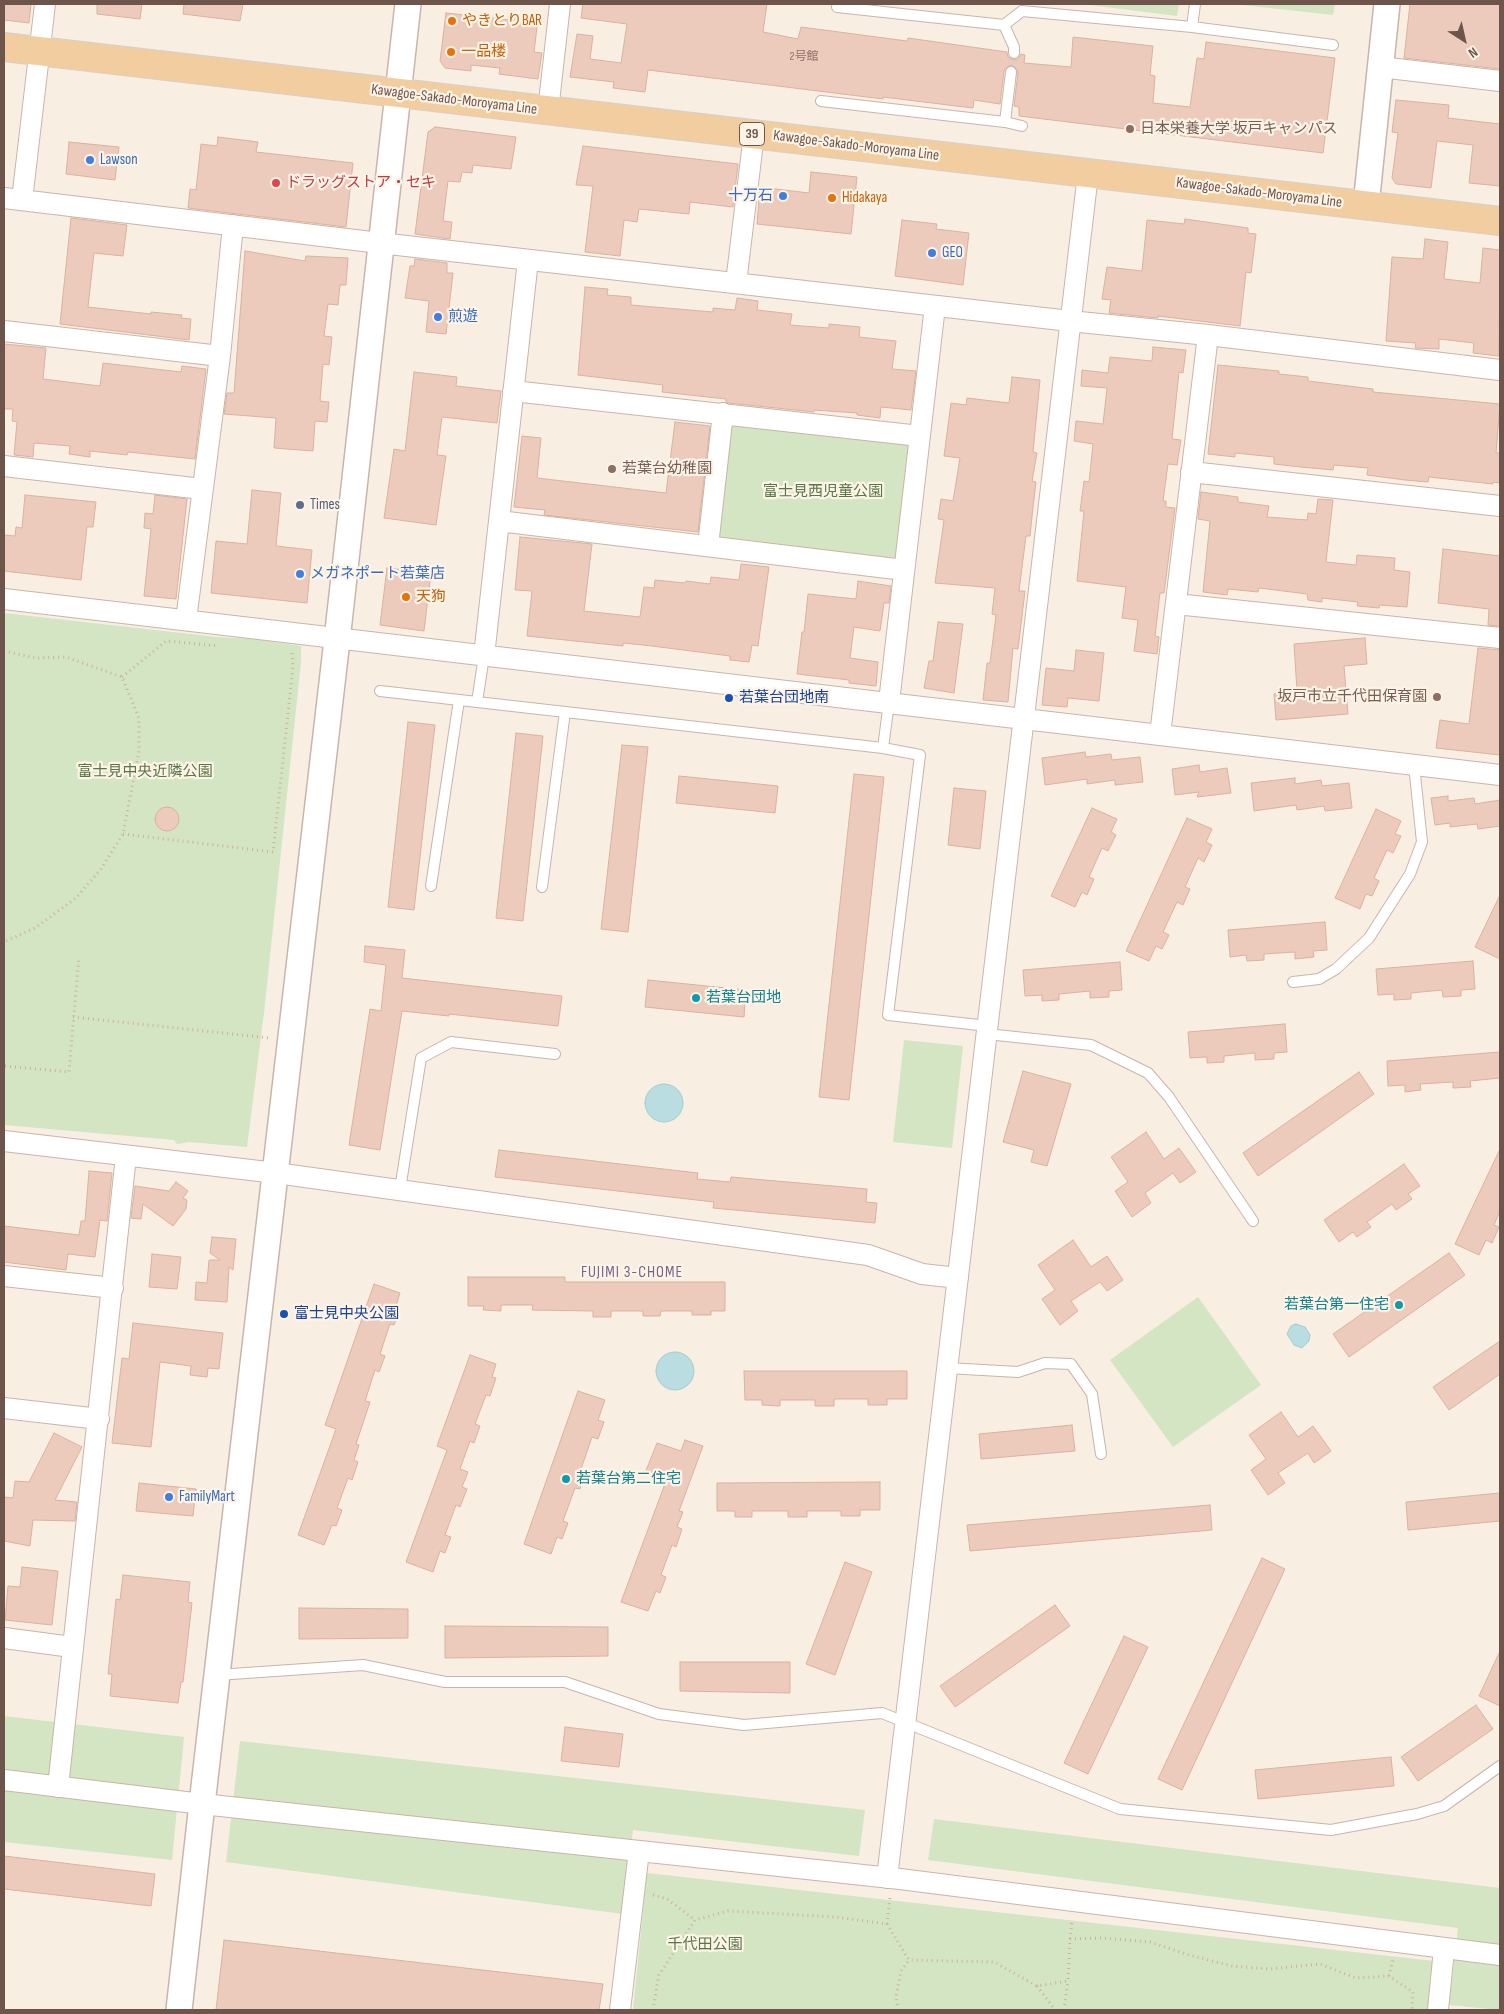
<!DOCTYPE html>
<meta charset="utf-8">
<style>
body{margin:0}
#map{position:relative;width:1504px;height:2014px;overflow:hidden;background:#f9eee2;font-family:"Sofia Sans Condensed",sans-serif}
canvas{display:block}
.frame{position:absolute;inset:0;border:5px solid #6e554b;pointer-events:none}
.north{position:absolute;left:1439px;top:15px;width:50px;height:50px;-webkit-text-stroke:4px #fdf3e7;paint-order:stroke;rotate:145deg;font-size:14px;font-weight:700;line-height:20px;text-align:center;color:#6e554b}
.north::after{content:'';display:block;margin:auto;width:18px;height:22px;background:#6e554b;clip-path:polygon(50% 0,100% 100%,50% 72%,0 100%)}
</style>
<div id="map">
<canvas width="1504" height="2014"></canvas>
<div class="frame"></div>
<div class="north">N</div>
</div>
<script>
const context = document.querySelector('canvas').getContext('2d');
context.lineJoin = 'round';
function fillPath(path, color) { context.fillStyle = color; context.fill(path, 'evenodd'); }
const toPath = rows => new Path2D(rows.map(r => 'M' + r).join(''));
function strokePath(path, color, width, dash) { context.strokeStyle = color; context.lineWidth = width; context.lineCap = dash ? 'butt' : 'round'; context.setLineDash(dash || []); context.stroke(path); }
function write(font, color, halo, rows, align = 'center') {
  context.font = font + ' "Sofia Sans Condensed","Noto Sans JP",sans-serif'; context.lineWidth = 4.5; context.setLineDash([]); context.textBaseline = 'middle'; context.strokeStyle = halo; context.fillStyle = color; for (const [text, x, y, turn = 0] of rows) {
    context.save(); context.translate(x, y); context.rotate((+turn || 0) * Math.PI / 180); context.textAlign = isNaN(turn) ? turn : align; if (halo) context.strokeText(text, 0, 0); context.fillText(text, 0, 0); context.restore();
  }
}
fillPath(toPath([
 [1082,4,1179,4,1177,16],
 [1234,4,1335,4,1333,15],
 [723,413,920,436,904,570,708,546],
 [4,613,217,637,253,639,301,646,301,662,264,1013,247,1147,189,1142,177,1144,174,1140,4,1125],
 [904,1040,963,1046,952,1148,893,1142],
 [1198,1297,1261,1385,1173,1447,1110,1360],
 [4,1716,184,1737,172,1860,4,1842],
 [240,1741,865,1810,859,1856,633,1830,623,1914,226,1862],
 [934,1819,1500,1888,1500,2010,1449,2005,1458,1928,928,1860],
 [647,1873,1434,1961,1429,2010,633,2010]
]), '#d3e5c2');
const water = toPath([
 '645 1103a19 19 0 1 1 38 0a19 19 0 1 1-38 0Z',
 [1296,1324,1305,1327,1310,1335,1309,1341,1302,1348,1294,1345,1287,1334,1291,1326,1296,1324],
 '656 1371a19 19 0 1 1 38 0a19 19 0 1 1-38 0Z'
]);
fillPath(water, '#b9dde0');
strokePath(water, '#a0cdd1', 1);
const building = toPath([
 [4,4,31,4,29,23,4,20,4,4],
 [97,4,142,4,140,19,97,14,97,4],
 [184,4,243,4,240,21,183,14,184,4],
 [583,4,767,4,763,32,798,39,801,27,907,41,908,38,1007,52,1008,57,1014,60,1018,59,1021,54,1025,55,1024,63,1071,67,1073,37,1153,46,1150,75,1155,76,1153,103,1190,107,1197,58,1204,59,1206,42,1335,58,1323,153,1019,116,1019,107,1014,106,1018,72,1015,67,1011,65,1006,68,1004,71,1000,104,974,100,973,108,883,97,883,99,648,70,645,92,613,88,614,82,570,77,577,34,593,36,590,59,621,63,627,24,581,18,583,4],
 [1410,4,1500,4,1500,69,1404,58,1410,4],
 [446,13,511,20,511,16,538,19,534,52,542,53,538,79,499,74,500,68,471,65,471,71,445,68,440,61,446,13],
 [1396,100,1449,105,1448,118,1500,124,1500,186,1469,183,1473,145,1437,141,1431,188,1396,184,1392,178,1398,133,1392,132,1396,100],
 [435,127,516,137,511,169,473,165,472,173,462,172,460,182,448,181,443,221,452,222,450,239,415,234,428,132,435,127],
 [218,137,258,142,256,152,353,163,346,227,188,208,190,189,196,190,201,144,217,146,218,137],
 [69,142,119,147,115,180,66,174,69,142],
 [583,146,738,164,733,207,690,202,689,214,639,209,637,222,624,220,620,256,585,252,593,186,576,185,583,146],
 [811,172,857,177,851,234,757,224,760,187,809,193,811,172],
 [71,218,127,225,123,256,94,253,88,307,151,314,151,312,182,315,181,318,191,319,189,340,60,324,71,218],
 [1185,219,1248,228,1248,233,1256,234,1251,273,1246,272,1240,326,1158,316,1158,318,1109,313,1111,300,1102,299,1107,267,1142,271,1147,220,1184,224,1185,219],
 [902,220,937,224,936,229,969,233,963,285,895,276,902,220],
 [1425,239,1448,242,1444,279,1480,283,1483,248,1500,250,1499,356,1473,353,1474,343,1439,339,1439,349,1415,348,1416,343,1386,341,1392,257,1423,259,1425,239],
 [245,251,305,261,306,256,348,258,346,285,340,285,338,305,328,304,324,336,332,337,329,365,323,364,320,401,329,402,327,422,315,421,313,451,274,448,276,418,224,414,227,393,234,393,245,251],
 [415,259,447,263,447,273,453,273,446,334,426,332,429,301,405,298,410,266,414,266,415,259],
 [585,287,608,289,607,295,631,297,631,305,713,312,713,308,735,310,737,298,758,301,757,310,792,314,790,325,829,328,829,324,860,327,859,337,896,341,892,369,916,371,911,410,881,407,880,418,857,415,857,413,814,410,814,412,729,403,726,402,726,399,662,392,663,385,578,375,585,287],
 [4,344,46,348,43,379,100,386,103,363,181,372,182,366,206,369,195,459,128,452,127,455,90,451,90,457,69,454,70,446,34,443,33,457,14,455,17,422,12,421,13,409,4,409,4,344],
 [1153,347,1186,350,1183,373,1179,372,1172,439,1181,440,1177,465,1168,464,1163,501,1166,501,1166,507,1175,508,1164,593,1160,593,1155,636,1159,637,1157,654,1134,651,1138,620,1122,618,1126,587,1077,581,1084,511,1080,511,1084,481,1089,482,1093,444,1074,441,1076,421,1103,424,1107,388,1081,386,1082,370,1108,373,1110,357,1152,361,1153,347],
 [1218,365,1279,371,1279,374,1308,377,1308,381,1373,389,1373,392,1500,404,1496,453,1500,453,1500,483,1493,482,1493,484,1429,477,1428,482,1405,480,1367,475,1368,468,1334,465,1333,470,1300,467,1274,464,1274,457,1235,453,1235,457,1208,454,1218,365],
 [414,372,457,377,456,386,501,391,497,423,442,417,437,455,446,456,436,525,384,518,394,449,405,451,414,372],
 [1012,377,1040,380,1033,452,1037,453,1032,481,1036,482,1033,507,1030,536,1026,536,1019,591,1025,591,1018,649,1013,648,1008,702,983,700,987,663,990,663,996,615,992,614,995,588,935,583,944,520,938,519,941,499,953,501,960,458,944,456,951,403,966,405,967,398,1009,403,1012,377],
 [675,422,710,426,698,532,544,515,545,510,514,507,522,436,541,438,537,478,666,493,675,422],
 [252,490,281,493,276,546,312,550,307,603,211,593,216,541,247,544,252,490],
 [1201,492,1238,497,1238,502,1269,506,1267,517,1307,520,1308,513,1316,514,1318,499,1333,500,1326,562,1356,565,1357,555,1395,558,1394,570,1410,572,1407,607,1380,605,1379,608,1357,606,1358,602,1322,598,1322,602,1308,600,1307,594,1259,588,1258,592,1228,589,1227,595,1203,592,1210,521,1198,519,1201,492],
 [25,495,96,502,93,527,87,527,81,580,4,571,4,535,15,536,16,527,22,528,25,495],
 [155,495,187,499,176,599,144,596,151,529,144,528,145,513,153,514,155,495],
 [520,537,592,544,584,611,640,617,644,587,654,588,655,580,685,583,686,581,710,584,711,577,739,580,741,564,769,567,758,646,752,645,749,662,730,660,730,656,652,646,623,643,623,646,527,636,532,591,515,590,520,537],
 [1443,549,1500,556,1500,626,1488,625,1489,609,1438,603,1443,549],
 [387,568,431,573,424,631,380,625,387,568],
 [858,581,891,586,889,603,884,603,880,631,854,627,850,658,878,662,876,686,849,683,849,680,797,674,802,632,804,632,808,594,856,599,858,581],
 [938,622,963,624,954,693,924,688,929,661,933,661,938,622],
 [1365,638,1367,664,1344,666,1348,714,1276,720,1274,694,1297,691,1294,644,1365,638],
 [1478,648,1500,650,1500,755,1436,748,1440,720,1469,724,1478,648],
 [1076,650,1104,653,1099,701,1068,698,1067,707,1042,705,1046,668,1074,671,1076,650],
 [408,722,435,725,414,910,388,907,408,722],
 [516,733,543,736,523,921,496,918,516,733],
 [622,745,648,747,628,932,601,929,622,745],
 [1085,752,1086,757,1111,754,1112,760,1140,757,1143,782,1115,785,1115,780,1087,784,1087,779,1045,785,1042,758,1085,752],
 [1199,765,1200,772,1227,768,1231,793,1197,797,1199,792,1175,795,1172,769,1199,765],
 [854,774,884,777,849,1100,819,1097,854,774],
 [679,776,778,786,775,813,676,803,679,776],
 [1295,778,1295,784,1321,780,1322,786,1349,783,1352,808,1325,811,1324,806,1297,810,1296,805,1254,811,1251,783,1295,778],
 [954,788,986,791,980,849,948,845,954,788],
 [1448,796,1448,801,1474,798,1475,804,1500,800,1500,826,1478,829,1477,824,1450,827,1450,823,1435,825,1431,798,1448,796],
 '155 819a12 12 0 1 1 24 0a12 12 0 1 1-24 0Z',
 [1092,808,1117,819,1111,832,1116,835,1108,851,1102,848,1089,877,1094,879,1087,895,1082,892,1075,907,1051,896,1092,808],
 [1376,809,1401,821,1395,834,1401,836,1393,853,1387,850,1374,878,1379,881,1372,896,1366,894,1360,909,1335,898,1376,809],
 [1187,818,1212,829,1206,842,1212,845,1204,862,1198,858,1185,887,1190,889,1183,905,1177,902,1163,932,1169,935,1162,949,1156,946,1149,961,1126,951,1187,818],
 [1500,895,1500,959,1475,947,1500,895],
 [1325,922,1327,950,1313,951,1314,957,1295,959,1295,952,1264,954,1264,960,1247,961,1246,955,1230,957,1228,930,1325,922],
 [365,946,405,950,402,978,562,996,558,1026,449,1014,449,1016,402,1011,380,1150,349,1145,370,1009,381,1011,386,965,364,962,365,946],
 [1473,961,1475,989,1461,990,1461,996,1443,997,1442,990,1411,993,1411,999,1394,1000,1394,994,1378,995,1376,969,1473,961],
 [1120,962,1122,990,1109,991,1109,997,1090,998,1090,991,1059,994,1059,1000,1042,1001,1042,995,1025,996,1023,970,1120,962],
 [648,980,746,990,744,1017,645,1007,648,980],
 [1285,1024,1287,1052,1274,1053,1274,1059,1255,1060,1255,1053,1224,1056,1224,1062,1207,1063,1207,1057,1190,1058,1188,1032,1285,1024],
 [1500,1052,1500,1078,1470,1081,1471,1087,1453,1088,1453,1082,1420,1084,1421,1090,1405,1092,1405,1085,1388,1086,1387,1061,1500,1052],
 [1023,1071,1071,1084,1047,1166,1031,1162,1034,1150,1003,1142,1023,1071],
 [1359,1072,1374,1094,1258,1176,1243,1153,1359,1072],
 [1146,1132,1164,1159,1179,1148,1196,1172,1180,1183,1173,1173,1145,1193,1151,1203,1132,1217,1115,1191,1128,1182,1111,1157,1146,1132],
 [1500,1149,1500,1211,1494,1225,1499,1227,1492,1243,1486,1240,1479,1255,1455,1244,1500,1149],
 [499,1150,698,1173,697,1179,730,1182,731,1177,867,1189,866,1202,877,1203,875,1223,713,1208,714,1202,495,1177,499,1150],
 [1404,1164,1420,1186,1408,1194,1412,1199,1396,1210,1392,1204,1367,1222,1371,1227,1357,1237,1353,1232,1339,1242,1324,1220,1404,1164],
 [89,1171,112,1173,107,1221,100,1220,95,1257,68,1254,66,1270,4,1262,4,1226,79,1235,81,1221,85,1221,89,1171],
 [176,1182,188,1191,183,1198,187,1200,186,1209,173,1226,143,1204,141,1219,131,1218,135,1186,169,1191,176,1182],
 [212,1237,236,1239,233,1270,229,1267,227,1302,195,1300,196,1282,207,1283,209,1260,220,1260,210,1253,212,1237],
 [1073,1240,1091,1267,1107,1256,1123,1280,1107,1291,1100,1282,1071,1301,1078,1311,1060,1325,1042,1299,1055,1290,1038,1265,1073,1240],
 [1449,1253,1465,1275,1349,1357,1333,1334,1449,1253],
 [152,1254,181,1257,177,1289,149,1287,152,1254],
 [468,1277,565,1277,565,1282,725,1282,725,1311,711,1311,711,1315,692,1315,692,1311,661,1311,660,1316,643,1316,643,1311,611,1311,611,1317,593,1317,593,1311,532,1310,533,1305,501,1305,501,1311,483,1310,484,1306,468,1306,468,1277],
 [374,1284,400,1293,396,1306,400,1307,394,1325,390,1324,380,1354,385,1356,379,1372,375,1370,365,1401,370,1402,356,1444,359,1445,354,1460,358,1462,352,1480,348,1478,337,1508,342,1510,336,1526,332,1525,324,1545,298,1535,336,1429,325,1425,374,1284],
 [133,1323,223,1333,219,1369,208,1368,207,1377,190,1375,191,1366,160,1362,151,1447,112,1443,122,1358,129,1359,133,1323],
 [1500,1341,1500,1374,1449,1410,1433,1387,1500,1341],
 [470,1355,496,1364,492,1377,496,1378,490,1396,486,1395,475,1424,480,1426,474,1443,470,1441,460,1469,468,1472,462,1487,467,1489,460,1507,456,1505,445,1535,451,1537,445,1553,440,1551,433,1572,406,1562,447,1450,437,1446,470,1355],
 [744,1371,907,1371,907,1399,887,1399,887,1405,868,1405,868,1399,834,1399,834,1406,815,1406,815,1400,780,1400,780,1406,762,1405,762,1400,745,1400,744,1371],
 [578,1391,605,1400,598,1420,604,1422,598,1439,592,1437,581,1469,587,1471,580,1489,575,1488,563,1521,568,1523,562,1539,557,1537,551,1554,524,1544,578,1391],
 [1281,1412,1298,1437,1313,1426,1331,1451,1314,1463,1308,1453,1278,1473,1285,1483,1268,1495,1251,1470,1266,1459,1249,1435,1281,1412],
 [1072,1425,1075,1451,981,1459,979,1434,1072,1425],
 [54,1433,82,1447,55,1500,77,1502,75,1521,33,1520,30,1546,4,1541,4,1497,13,1498,15,1481,29,1482,54,1433],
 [685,1440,703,1446,679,1511,683,1512,677,1527,682,1529,676,1547,672,1545,661,1575,666,1577,660,1593,656,1591,648,1611,621,1602,666,1481,645,1473,657,1443,681,1451,685,1440],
 [880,1482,880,1510,860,1510,860,1516,841,1516,841,1511,807,1511,807,1517,788,1517,788,1511,752,1511,752,1517,735,1517,735,1511,717,1511,717,1483,880,1482],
 [139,1483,196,1489,193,1516,136,1511,139,1483],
 [1500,1493,1500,1521,1408,1530,1406,1502,1500,1493],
 [1210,1505,1212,1530,970,1551,967,1525,1210,1505],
 [1262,1558,1285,1569,1182,1790,1158,1779,1262,1558],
 [845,1562,872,1572,835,1675,806,1664,845,1562],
 [22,1567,58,1571,52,1625,5,1620,8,1586,20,1587,22,1567],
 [123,1575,190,1582,188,1602,192,1603,183,1682,181,1682,178,1703,110,1696,112,1674,108,1674,116,1599,120,1600,123,1575],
 [1055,1605,1070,1626,955,1707,940,1686,1055,1605],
 [299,1608,408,1609,408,1638,299,1639,299,1608],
 [445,1626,608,1627,608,1656,445,1658,445,1626],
 [1124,1636,1148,1647,1088,1774,1064,1763,1124,1636],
 [1500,1651,1500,1706,1479,1696,1500,1651],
 [680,1662,790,1662,790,1693,680,1691,680,1662],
 [1476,1705,1493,1729,1418,1781,1401,1757,1476,1705],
 [565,1727,623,1734,619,1767,561,1761,565,1727],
 [1391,1757,1394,1786,1258,1799,1255,1770,1391,1757],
 [4,1856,155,1874,151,1906,4,1889,4,1856],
 [224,1940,603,1984,599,2010,216,2010,224,1940]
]);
fillPath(building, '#eccbbc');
strokePath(building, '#dcb19e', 1);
const service = toPath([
 [837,7,1004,25,1022,11,1192,27,1333,45],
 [1004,25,1014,47,1014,53],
 [1192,27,1195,4],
 [821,101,1005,122,1022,126],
 [1005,122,1011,72],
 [380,691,883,748],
 [477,702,484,656],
 [889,702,883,748,920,755,888,1015,988,1026],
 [431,886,459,700],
 [542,887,565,712],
 [1293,982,1319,979,1336,969,1369,938,1410,874,1422,842,1414,765],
 [987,1034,1091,1045,1148,1073,1169,1097,1253,1221],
 [400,1189,421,1058,451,1042,555,1054],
 [947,1368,1018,1372,1045,1363,1071,1364,1092,1394,1101,1454],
 [217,1675,363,1665,445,1682,565,1682,659,1714,744,1725,882,1713,1120,1809,1331,1830,1417,1814,1444,1806,1500,1766]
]);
const minor = toPath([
 [1380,67,1500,81],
 [548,111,560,4],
 [4,198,380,243,1070,321,1208,335,1500,370],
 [22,200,45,4],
 [736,283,754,134],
 [4,331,220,356],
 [513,391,920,436],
 [4,466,202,489],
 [1191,472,1500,506],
 [499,521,904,570],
 [708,546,723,413],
 [4,599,1500,775],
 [1176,604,1500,638],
 [186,620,220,356,233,225],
 [484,656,528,260],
 [889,702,935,306],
 [1160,735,1208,335],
 [4,1141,276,1173,868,1255,922,1274,958,1278],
 [4,1276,113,1288],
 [4,1408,99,1419],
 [4,1638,72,1647],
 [4,1780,202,1804,900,1879,1500,1955],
 [58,1787,126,1156],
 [887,1878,1088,174],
 [620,2010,639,1851],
 [1438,2010,1444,1949]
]);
const tertiary = toPath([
 [1366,205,1387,4],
 [179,2010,202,1804,337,640,408,4]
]);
const primary = toPath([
 [4,47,1500,221]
]);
strokePath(service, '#c8b5aa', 12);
strokePath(minor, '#c8b5aa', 22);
strokePath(tertiary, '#c8b5aa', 28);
strokePath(primary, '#d6cfcd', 30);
strokePath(toPath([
 [4,651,36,658,66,657,122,677,139,718,139,751,123,834,101,869,76,898,35,928,4,942],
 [122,677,166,641,219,646],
 [123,834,273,852,293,667,292,652],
 [73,1017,270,1038],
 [5,1066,69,1072,79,957],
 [653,1895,667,1899,695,1920],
 [887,1924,890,1897],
 [1070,1939,1072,1920],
 [1389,1976,1393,1960],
 [1037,1986,1055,2010],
 [653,2010,659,1975,695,1920,728,1911,836,1917,887,1924,909,1960,994,1962,1037,1986,1068,1981,1070,1939,1102,1938,1150,1942,1189,1955,1232,1966,1269,1969,1320,1964,1356,1978,1389,1976,1413,1992,1412,2010],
 [898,2010,896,1997,901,1971,909,1960],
 [1064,2010,1068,1981]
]), '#d0afa0', 3, [1, 4]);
strokePath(service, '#fff', 10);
strokePath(minor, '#fff', 20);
strokePath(tertiary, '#fff', 25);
strokePath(primary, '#f2cda0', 28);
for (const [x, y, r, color] of [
 [452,21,5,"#e8710a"],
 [451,52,5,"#e8710a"],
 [1130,129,5,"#8d6e63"],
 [90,160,5,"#3f7fe0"],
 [276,183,5,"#e0444e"],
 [783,196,5,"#3f7fe0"],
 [832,198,5,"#e8710a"],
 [932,253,5,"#3f7fe0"],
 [438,317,5,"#3f7fe0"],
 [612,469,5,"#8d6e63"],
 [300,505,5,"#5c6f8a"],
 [300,574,5,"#3f7fe0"],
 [406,597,5,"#e8710a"],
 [1437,697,5,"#8d6e63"],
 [729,698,5,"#1a4fb4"],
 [696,998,5,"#0f9aa8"],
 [1399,1305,5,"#0f9aa8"],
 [284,1314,5,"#1a4fb4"],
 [566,1479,5,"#0f9aa8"],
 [169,1497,5,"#3f7fe0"]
]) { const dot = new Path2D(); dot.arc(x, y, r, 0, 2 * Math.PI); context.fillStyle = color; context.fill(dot); strokePath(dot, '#fdf3e7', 2); }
write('12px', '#8e7267', null, [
 ["2号館",804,57]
]);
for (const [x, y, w] of [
 [752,134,25]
]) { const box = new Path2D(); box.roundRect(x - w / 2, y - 11.5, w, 23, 4); context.fillStyle = '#fdf3e7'; context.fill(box); strokePath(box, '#6e554b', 1); }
write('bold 14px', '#6e554b', null, [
 ["39",752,134]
]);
write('15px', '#c56008', '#fdf3e7', [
 ["やきとりBAR",462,21],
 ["一品楼",461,52],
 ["Hidakaya",842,198],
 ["天狗",416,597]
], 'left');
write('15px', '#6e554b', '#fdf3e7', [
 ["Kawagoe-Sakado-Moroyama Line",454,100,7],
 ["Kawagoe-Sakado-Moroyama Line",856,146,7],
 ["Kawagoe-Sakado-Moroyama Line",1259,193,7]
]);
write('15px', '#785e54', '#fdf3e7', [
 ["日本栄養大学 坂戸キャンパス",1140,129],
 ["若葉台幼稚園",622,469],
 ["坂戸市立千代田保育園",1427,697,"right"]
], 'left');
write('15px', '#366cbe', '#fdf3e7', [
 ["Lawson",100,160],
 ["十万石",773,196,"right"],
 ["GEO",942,253],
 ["煎遊",448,317],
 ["メガネポート若葉店",310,574],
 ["FamilyMart",179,1497]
], 'left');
write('15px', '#be3a42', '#fdf3e7', [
 ["ドラッグストア・セキ",286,183]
], 'left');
write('15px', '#597847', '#fdf3e7', [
 ["富士見西児童公園",823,492],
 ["富士見中央近隣公園",145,772],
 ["千代田公園",705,1945]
]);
write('15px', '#4e5e75', '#fdf3e7', [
 ["Times",310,505]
], 'left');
write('15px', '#164399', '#fdf3e7', [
 ["若葉台団地南",739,698],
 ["富士見中央公園",294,1314]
], 'left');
write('15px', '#0d838f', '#fdf3e7', [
 ["若葉台団地",706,998],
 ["若葉台第一住宅",1389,1305,"right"],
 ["若葉台第二住宅",576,1479]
], 'left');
context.letterSpacing = '1px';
write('16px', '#7a638b', '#fdf3e7', [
 ["FUJIMI 3-CHOME",632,1273]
]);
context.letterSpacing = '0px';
</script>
